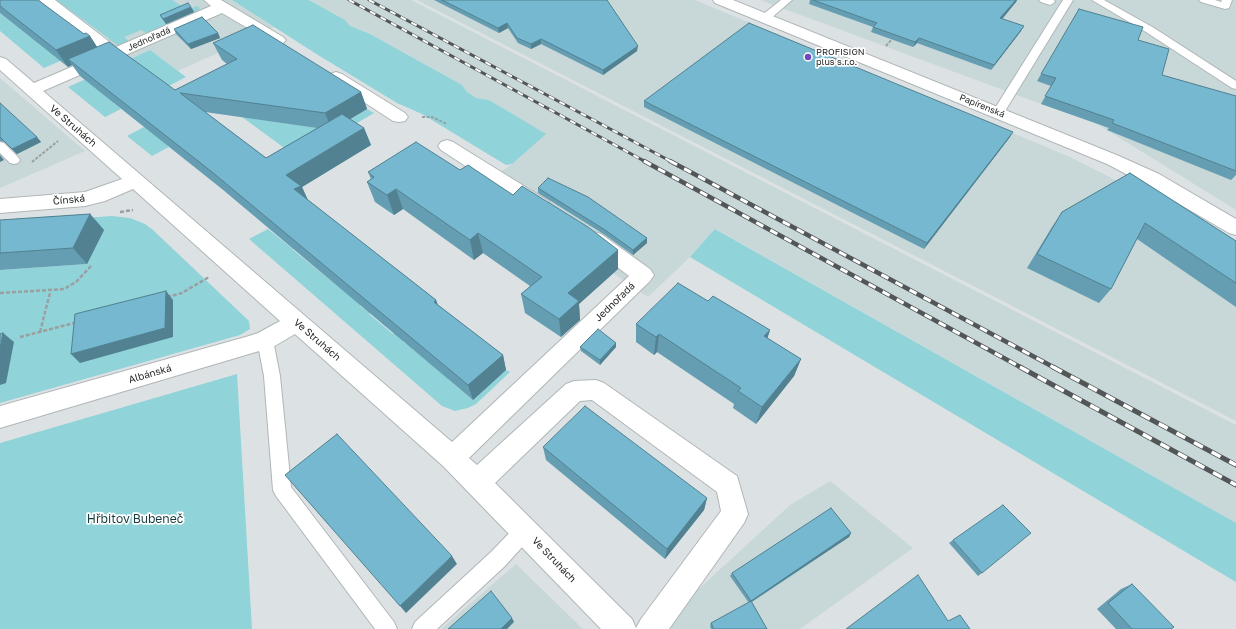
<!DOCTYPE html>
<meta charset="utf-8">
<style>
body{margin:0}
canvas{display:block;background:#dce2e3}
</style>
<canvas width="1236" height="629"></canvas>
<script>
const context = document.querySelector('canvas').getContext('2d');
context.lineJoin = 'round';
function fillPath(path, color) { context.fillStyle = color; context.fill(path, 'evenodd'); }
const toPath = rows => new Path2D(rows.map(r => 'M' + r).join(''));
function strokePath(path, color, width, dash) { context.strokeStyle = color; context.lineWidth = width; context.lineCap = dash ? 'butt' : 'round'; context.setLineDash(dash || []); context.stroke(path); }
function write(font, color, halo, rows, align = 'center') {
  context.font = font + ' "Golos Text",sans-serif'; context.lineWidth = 3.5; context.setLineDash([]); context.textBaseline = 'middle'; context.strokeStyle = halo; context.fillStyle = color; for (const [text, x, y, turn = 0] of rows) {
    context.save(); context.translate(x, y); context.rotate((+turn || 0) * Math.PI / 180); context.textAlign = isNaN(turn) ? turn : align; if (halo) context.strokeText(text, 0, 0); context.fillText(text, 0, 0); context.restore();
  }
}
fillPath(toPath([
 [126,0,232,0,274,27,178,71,150,50,123,62,97,45,151,16],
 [310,0,411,0,1236,425,1236,523,716,229,690,257,648,297,483,185,512,164,545,134,489,100,476,98,467,92,462,85,370,34,350,26,345,20],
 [417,0,695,0,1070,157,1206,226,1236,246,1236,421],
 [760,0,1236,0,1236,210,1094,122,1041,104],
 [0,78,85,151,0,188],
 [830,481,913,548,800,629,666,629,666,619,790,505],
 [516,564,583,629,441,629]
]), '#c8d7d8');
fillPath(toPath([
 [56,0,172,0,188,10,201,4,197,6,200,8,198,11,148,34,141,30,124,37,130,42,120,47],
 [232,0,309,0,345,20,350,26,370,34,462,85,467,92,476,98,489,100,546,134,512,164,506,165,422,114,397,103,318,55],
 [0,13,57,58,87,45,97,45,44,68,0,31],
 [150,50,186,77,161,90,114,103,121,109,105,117,68,87],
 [367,109,374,113,298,158,242,117,332,130],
 [144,127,154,134,169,147,152,156,127,136],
 [112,216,130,218,145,224,153,230,249,321,250,329,240,335,0,403,0,270,87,264,0,224],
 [268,229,293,249,292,249,361,305,360,306,370,313,369,314,393,334,394,333,403,340,403,342,413,348,412,349,449,378,449,380,473,400,506,370,510,372,476,404,468,408,455,411,442,406,249,239],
 [715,229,1236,523,1236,582,690,257],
 [237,374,252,629,0,629,0,443]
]), '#90d3d9');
const lane = toPath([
 [781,0,792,0,769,20,761,20,760,18,761,16,781,0],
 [1039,0,1054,0,1055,2,1050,5,1041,2,1039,0],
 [1063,0,1073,0,1002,116,994,116,992,113,1063,0],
 [1092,0,1104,0,1154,28,1236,81,1236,89,1232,88,1146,32,1092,0],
 [1199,0,1215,0,1221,2,1222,0,1232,0,1229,8,1225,9,1201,2,1199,0],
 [0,142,4,143,18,157,20,160,18,163,14,164,10,163,0,153,0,142],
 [265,334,270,336,273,340,280,376,291,487,394,622,397,629,375,629,276,496,273,490,264,376,257,340,260,336,265,334],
 [525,521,532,524,534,530,532,536,505,566,437,629,412,629,415,622,491,552,518,524,525,521]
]);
const street = toPath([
 [39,0,55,0,116,47,211,6,204,0,221,0,283,37,286,40,283,43,278,45,273,43,222,13,43,91,452,442,629,276,587,244,584,239,587,234,594,232,601,234,650,269,654,275,650,281,469,458,477,465,566,384,574,381,596,380,604,383,737,476,748,514,744,523,669,629,601,629,443,466,295,334,273,347,249,354,0,428,0,406,249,336,258,333,280,321,133,189,105,201,85,206,0,213,0,199,85,192,122,179,0,70,0,57,6,59,34,83,104,53,39,0],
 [592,400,717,492,721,511,641,619,636,628,632,619,495,483,580,401,592,400],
 [336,72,342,74,405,113,408,117,405,121,399,122,393,121,330,80,328,77,330,74,336,72],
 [447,140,453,142,548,201,551,206,548,211,541,213,534,211,441,150,438,146,441,142,447,140]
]);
const secondary = toPath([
 [713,0,733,0,1119,156,1159,174,1236,219,1236,235,1229,233,1145,184,1107,164,715,3,713,0]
]);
strokePath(lane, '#b0b6b7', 2);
strokePath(street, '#b0b6b7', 2);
strokePath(secondary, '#b0b6b7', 2);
strokePath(toPath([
 [886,46,892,39],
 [422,117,432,117,447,124],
 [32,162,58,141]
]), '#9b9fa0', 2, [3, 1.5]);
strokePath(toPath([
 [120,212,133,210],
 [0,293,64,289,76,282,91,266],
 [167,297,182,293,209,277],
 [40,332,51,289],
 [20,337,78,322]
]), '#9b9fa0', 2.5, [4, 2]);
fillPath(lane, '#fff');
fillPath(street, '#fff');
fillPath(secondary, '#fff');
const railFar2 = toPath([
 [349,0,646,162],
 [369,0,672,162]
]);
const railFar1 = toPath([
 [644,161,1022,368],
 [670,161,1055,368]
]);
const rail = toPath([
 [1020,367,1236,485],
 [1053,367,1236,465]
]);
strokePath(railFar2, '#525656', 3);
strokePath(railFar1, '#525656', 4.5);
strokePath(rail, '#525656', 5);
strokePath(railFar2, '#fff', 2, [6]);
strokePath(railFar1, '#fff', 3, [8]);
strokePath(rail, '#fff', 3.5, [10]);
fillPath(toPath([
 [0,0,84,34,90,36,97,47,175,90,227,64,222,60,213,43,361,92,367,109,350,119,364,128,371,145,302,187,308,200,436,300,438,305,503,355,506,370,473,400,222,189,80,76,72,65,68,67,0,13],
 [205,112,317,128,266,158],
 [434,0,607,0,637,51,603,75,541,44,531,49,518,43,508,28,499,33],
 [810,0,1017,0,1016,2,1002,19,1021,31,991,70,917,43,913,47,871,32,873,27,809,4],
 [191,7,194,12,166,24,163,20,160,15],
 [1079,9,1138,40,1162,75,1236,96,1236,175,1231,180,1107,130,1109,128,1041,104,1051,86,1037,81],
 [174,29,218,33,220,38,191,49,176,34],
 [644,101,1010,137,924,249,644,107],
 [0,103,41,142,17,154,5,142,0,141],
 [460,170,513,195,618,250,618,269,579,304,580,320,561,337,525,313,521,294,530,286,483,253,474,260,403,209,394,215,375,202,367,182,371,179,368,172],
 [1130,173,1236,241,1236,307,1137,239,1111,289,1099,303,1027,268,1052,227,1062,212],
 [538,188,647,238,647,243,633,255,605,235,538,193],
 [90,214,104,230,87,264,0,270,0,220],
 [708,301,770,330,767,338,801,359,794,376,756,424,733,408,734,404,657,352,654,355,636,342,636,324],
 [616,343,616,347,600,365,581,351,580,347],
 [543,447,707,498,704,510,665,559,546,460],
 [851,533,849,537,752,602,767,629,711,629,710,626,711,623,749,603,730,576,732,573],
 [953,540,982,573,978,576,949,543],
 [1132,584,1171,629,1116,629,1097,609,1121,589]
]), '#659eb2');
fillPath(toPath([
 [1016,0,1017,0,1016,2,998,24,1000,18],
 [191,7,194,12,166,24,163,19],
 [507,23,508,28,499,33,498,28],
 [1024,26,1021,31,991,70,994,65],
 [218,33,220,38,191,49,188,44],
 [90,36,101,53,68,59,72,65,68,67,56,50],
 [919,38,917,43,913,47,915,42],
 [541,39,541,44,531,49,531,44],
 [638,46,637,51,603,75,603,70],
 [361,92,367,109,332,130,325,113],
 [364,128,371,145,302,187,309,203,303,206,286,175],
 [1013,132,1010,137,924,249,927,243],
 [37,137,41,142,17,154,12,149],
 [0,155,4,160,0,162],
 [396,189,403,209,394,215,387,195],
 [90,214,104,230,87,264,73,248],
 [478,233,483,253,474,260,470,240],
 [647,238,647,243,633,255,633,250],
 [618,250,618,269,579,304,580,320,561,337,559,319,568,293],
 [166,291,173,300,173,337,80,363,71,354],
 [436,300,442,316,434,302],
 [770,330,764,349,764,336],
 [3,333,14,342,6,383,0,385,0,349],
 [659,334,657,352,654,355,656,337],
 [616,343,616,347,600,365,600,360],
 [503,355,506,370,473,400,468,385],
 [801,359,794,376,756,424,762,407],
 [707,498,704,510,665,559,667,549],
 [851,533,849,537,749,603,751,601],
 [452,556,457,564,406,613,400,606],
 [512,618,514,622,507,629,501,629]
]), '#528191');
const building = toPath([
 [0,0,38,0,84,34,86,33,90,36,56,50,0,6,0,0],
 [442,0,607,0,638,46,603,70,541,39,531,44,517,38,507,23,498,28,442,0],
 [813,0,1016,0,1000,18,1024,26,994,65,919,38,915,42,873,27,877,23,813,0],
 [188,3,191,7,163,19,160,15,188,3],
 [1079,9,1143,27,1138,40,1169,49,1162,75,1236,96,1236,171,1112,123,1114,120,1045,96,1056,78,1041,74,1079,9],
 [202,17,218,33,188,44,174,29,202,17],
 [749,23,1013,132,927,243,644,101,749,23],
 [253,25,361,92,325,113,180,93,266,158,342,114,364,128,286,175,301,186,294,189,436,300,434,302,503,355,468,385,212,172,68,59,109,42,175,90,237,59,213,43,253,25],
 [0,103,37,137,12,149,0,137,0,103],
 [416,142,460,170,468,165,513,195,522,186,588,227,618,250,568,293,579,301,559,319,521,294,542,277,478,233,470,240,396,189,387,195,367,182,374,177,368,172,416,142],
 [1130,173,1236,241,1236,283,1145,223,1111,289,1037,254,1062,212,1130,173],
 [548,178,588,197,647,238,633,250,605,230,538,188,548,178],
 [90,214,73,248,0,253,0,220,90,214],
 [678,283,708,301,713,296,770,330,764,336,801,359,762,407,738,391,741,388,659,334,656,337,636,324,678,283],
 [166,291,165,328,71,354,75,314,166,291],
 [598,329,616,343,600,360,580,347,598,329],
 [3,333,0,349,0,334,3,333],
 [585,406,707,498,667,549,543,447,585,406],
 [337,434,452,556,400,606,285,475,337,434],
 [1003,505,1031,533,982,573,953,540,1003,505],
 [831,508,851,533,751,601,732,573,831,508],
 [918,575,948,621,960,615,970,629,846,629,918,575],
 [1132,584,1174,627,1171,629,1132,629,1108,603,1132,584],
 [491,591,512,618,501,629,448,629,491,591],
 [751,601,767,629,714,629,711,623,751,601]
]);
fillPath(building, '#75b8cf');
strokePath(building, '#528191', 1);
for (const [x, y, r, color] of [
 [808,57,4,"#6f48c0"]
]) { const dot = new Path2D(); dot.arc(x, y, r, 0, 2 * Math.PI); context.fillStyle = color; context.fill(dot); strokePath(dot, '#fff', 1.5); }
write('9px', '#242727', '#fff', [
 ["Jednořadá",149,39,-24],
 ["Papírenská",982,106,22]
]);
write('9px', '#242727', '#fff', [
 ["PROFISIGN",816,52],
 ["plus s.r.o.",816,62]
], 'left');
write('10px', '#242727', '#fff', [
 ["Ve Struhách",73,126,41],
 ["Čínská",69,200,-6],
 ["Jednořadá",615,302,-44],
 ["Ve Struhách",317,340,41],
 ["Albánská",150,374,-16],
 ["Ve Struhách",554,560,46]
]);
write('12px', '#183d40', '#fff', [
 ["Hřbitov Bubeneč",135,519]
]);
</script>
